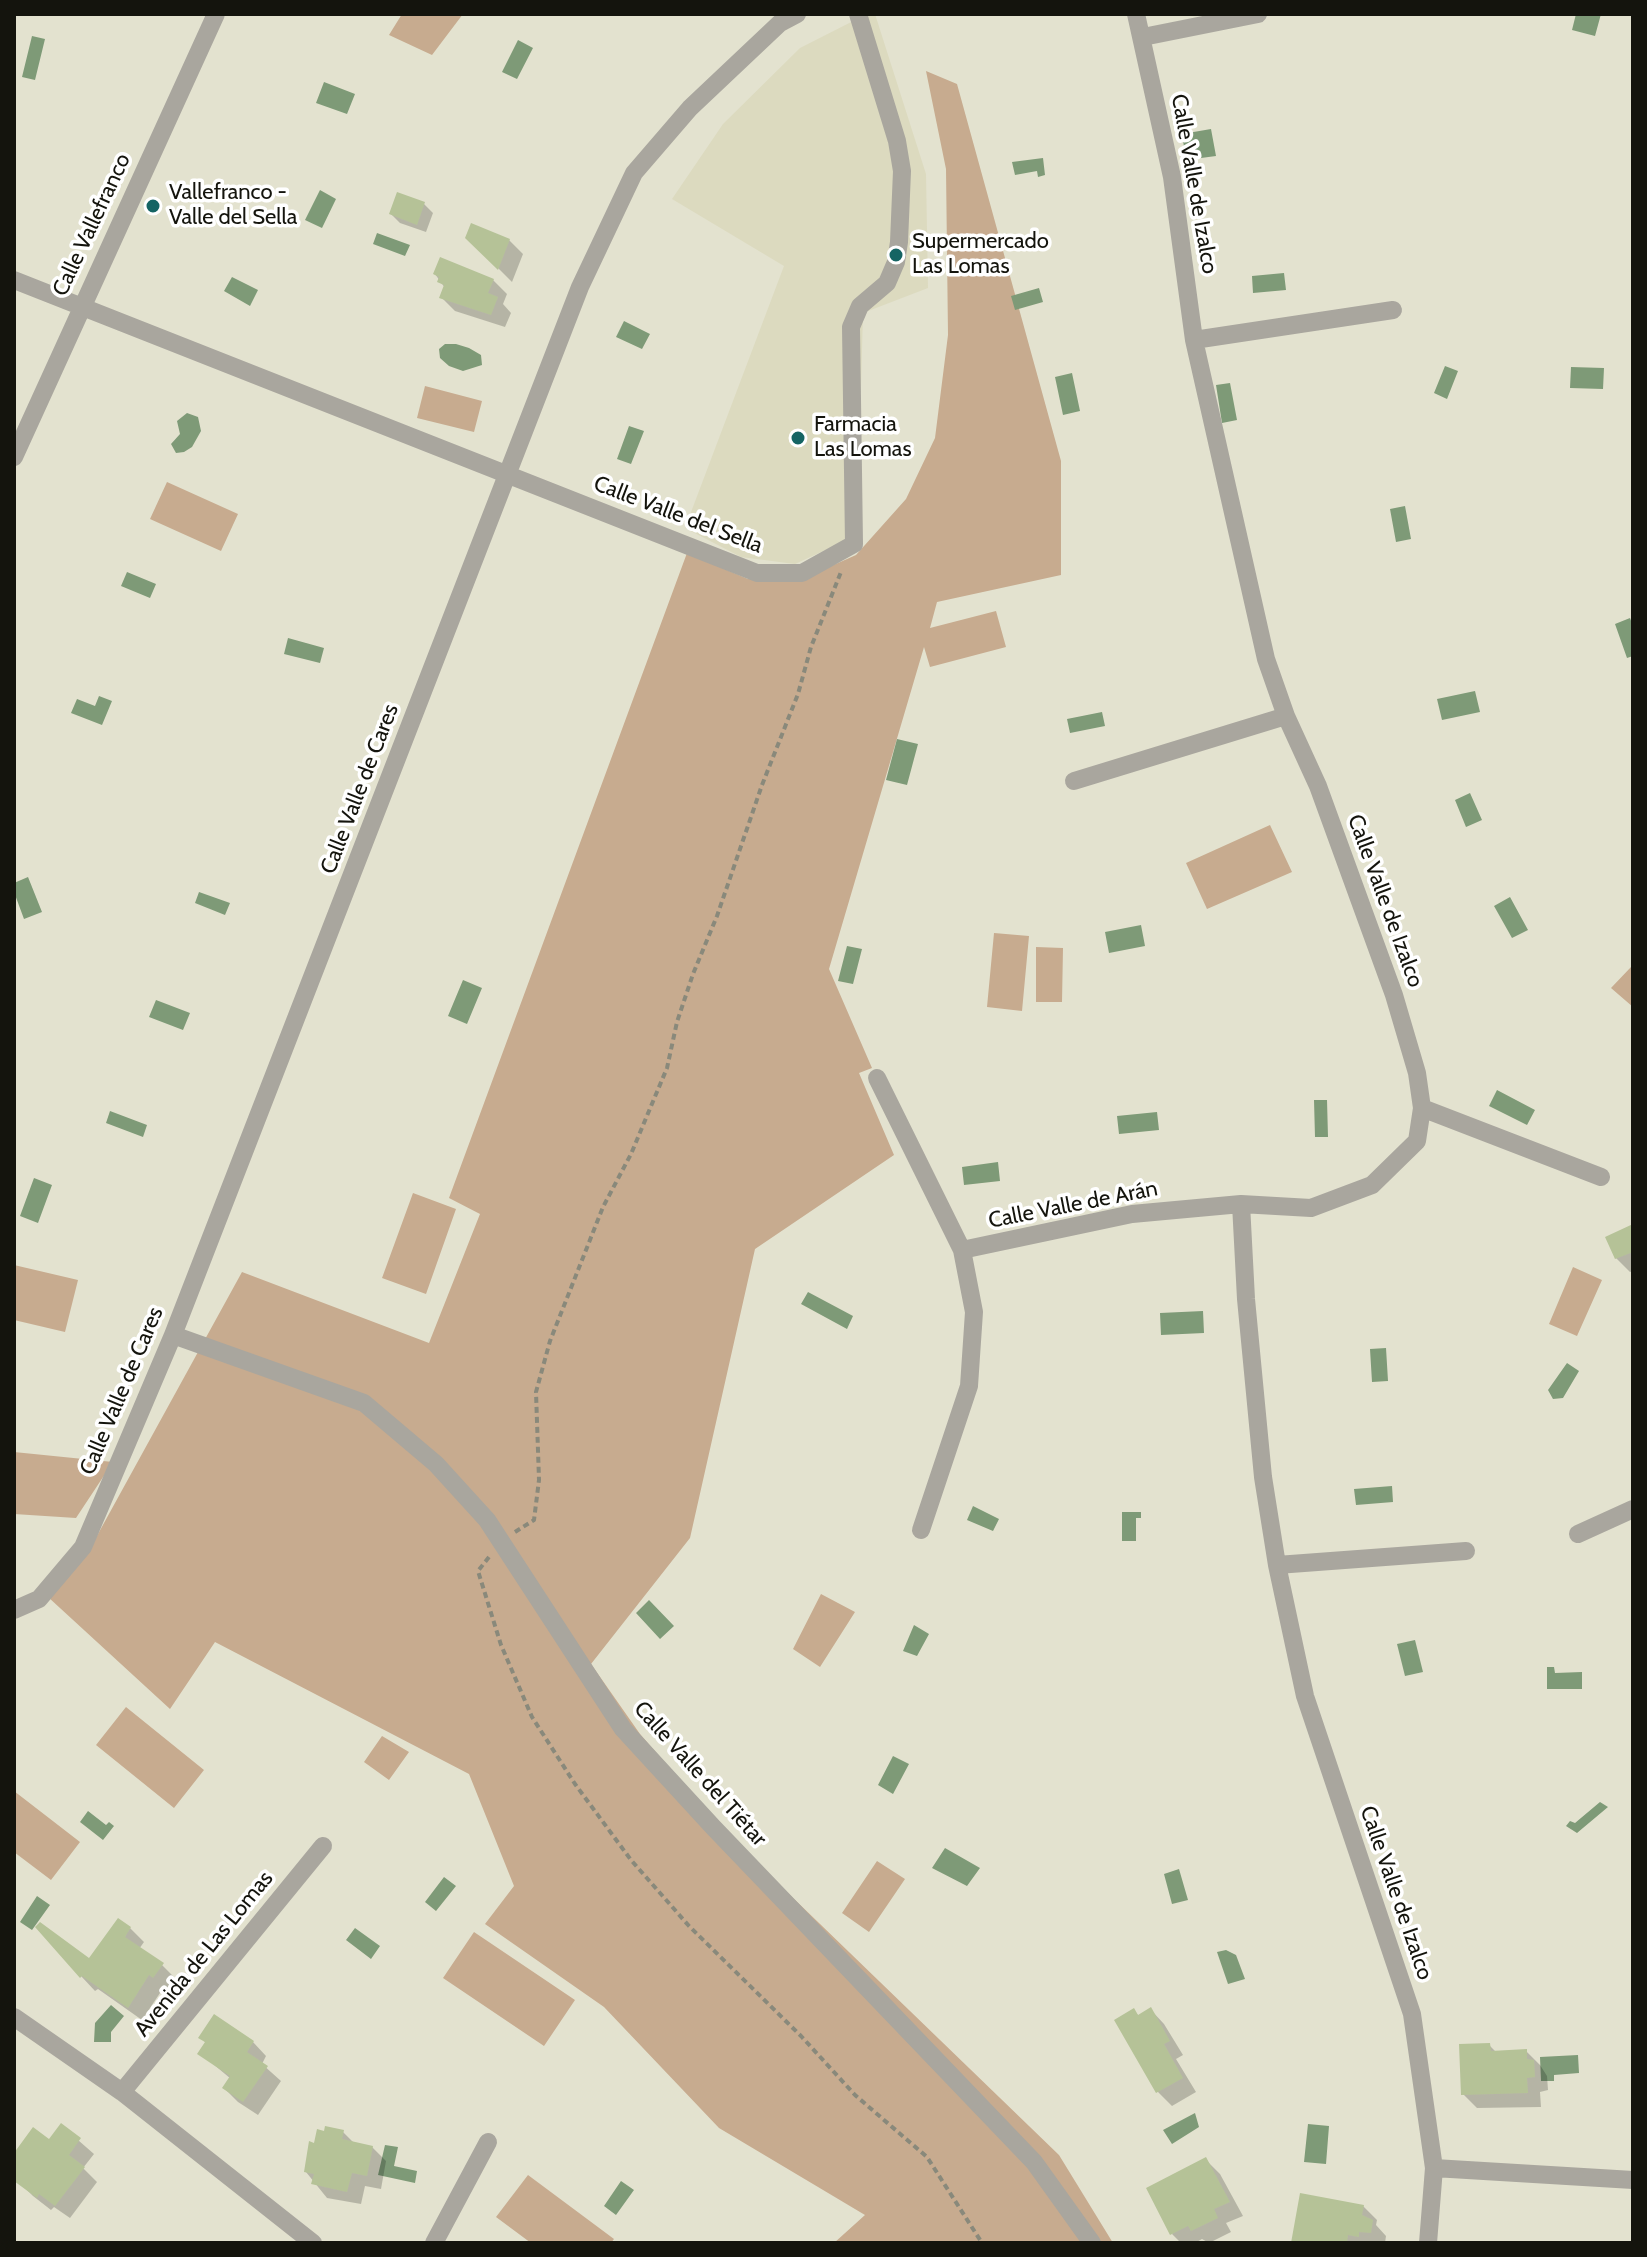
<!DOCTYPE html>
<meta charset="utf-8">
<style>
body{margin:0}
#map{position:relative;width:1647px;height:2257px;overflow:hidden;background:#e3e2cf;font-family:Cabin,sans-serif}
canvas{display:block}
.frame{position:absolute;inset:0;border:16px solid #14140d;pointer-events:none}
</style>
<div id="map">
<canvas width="1647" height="2257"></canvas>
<div class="frame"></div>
</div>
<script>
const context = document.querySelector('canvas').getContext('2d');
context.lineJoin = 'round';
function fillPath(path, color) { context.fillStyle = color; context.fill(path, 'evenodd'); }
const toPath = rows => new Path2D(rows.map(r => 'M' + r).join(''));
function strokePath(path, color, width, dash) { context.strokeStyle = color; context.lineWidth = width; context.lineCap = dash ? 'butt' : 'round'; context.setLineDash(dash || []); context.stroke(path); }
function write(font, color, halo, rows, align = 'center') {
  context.font = font + ' Cabin,sans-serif'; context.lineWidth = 7; context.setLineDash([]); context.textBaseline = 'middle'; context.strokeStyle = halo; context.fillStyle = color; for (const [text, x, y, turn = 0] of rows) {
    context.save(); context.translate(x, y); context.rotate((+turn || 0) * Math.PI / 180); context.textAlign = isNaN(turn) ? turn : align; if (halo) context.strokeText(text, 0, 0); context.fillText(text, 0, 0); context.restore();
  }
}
fillPath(toPath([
 [867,14,875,14,926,174,928,288,863,313,858,497,845,541,795,564,741,557,685,528,784,266,672,199,723,124,800,48]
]), '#dcdabf');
fillPath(toPath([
 [402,14,463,14,432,55,389,35],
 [926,71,957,84,1061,461,1061,575,937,602,930,628,996,611,1006,647,930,667,924,647,829,969,872,1068,859,1073,894,1155,755,1249,690,1538,591,1664,640,1734,730,1837,1059,2155,1113,2243,834,2243,865,2215,719,2128,604,2007,485,1924,514,1886,469,1774,215,1642,170,1709,48,1597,93,1543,242,1272,429,1343,480,1214,449,1198,687,553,748,579,802,579,856,555,906,499,935,438,948,335,946,169],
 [425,386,482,401,474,432,417,418],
 [167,482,238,514,221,551,150,519],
 [1270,825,1292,872,1207,909,1186,863],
 [994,933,1029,936,1022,1011,987,1007],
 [1036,947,1063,948,1062,1002,1036,1002],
 [1631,967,1633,969,1633,1007,1611,988],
 [413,1193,456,1209,426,1294,382,1278],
 [14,1265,78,1280,65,1332,14,1320],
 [1573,1267,1602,1280,1577,1336,1549,1324],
 [14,1452,113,1462,76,1518,14,1514],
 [821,1594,855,1612,820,1667,793,1649],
 [126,1707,204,1770,174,1808,96,1745],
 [382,1736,409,1752,389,1780,364,1762],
 [14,1791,80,1842,51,1880,14,1852],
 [877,1861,905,1879,869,1932,842,1913],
 [474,1932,575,2000,544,2046,443,1978],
 [528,2175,614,2239,611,2243,531,2243,496,2217]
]), '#c7ab8f');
fillPath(toPath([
 [1576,14,1601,14,1595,36,1572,30],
 [32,36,45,39,35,80,22,77],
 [518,40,533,48,517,79,502,72],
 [324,82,355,94,347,114,316,103],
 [1211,129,1216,156,1186,160,1182,134],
 [1043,158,1045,175,1038,177,1037,171,1015,175,1012,162],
 [320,190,336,199,322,228,305,220],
 [377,233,410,245,405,256,373,244],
 [1284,273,1286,290,1253,293,1252,276],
 [232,277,258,290,250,306,224,291],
 [1039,288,1043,302,1015,310,1011,296],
 [624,321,650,334,642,349,616,337],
 [445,344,456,344,469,348,481,355,482,365,463,371,449,366,440,358,439,349],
 [1445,366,1458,371,1447,399,1434,393],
 [1571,367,1604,368,1603,389,1570,388],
 [1072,373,1080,411,1063,415,1055,377],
 [1230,383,1237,420,1222,423,1216,385],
 [187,413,198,417,201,431,192,447,184,452,176,453,171,444,180,434,177,421],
 [629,426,644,431,631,464,617,459],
 [1405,506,1411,539,1396,542,1390,509],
 [127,572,156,584,150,598,121,586],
 [1630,618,1633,626,1633,656,1627,658,1615,624],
 [288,638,324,648,320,663,284,654],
 [1475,691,1480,712,1442,720,1437,699],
 [99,696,112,701,102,725,71,713,77,699,95,706],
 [1102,712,1105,726,1070,733,1067,719],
 [897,739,918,744,907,785,886,780],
 [1470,793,1482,820,1466,827,1455,800],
 [28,877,42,912,24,919,14,892,14,883],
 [199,892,230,903,225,915,195,903],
 [1510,897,1528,930,1512,938,1494,906],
 [1141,925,1145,946,1109,953,1105,932],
 [847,946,862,949,853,984,838,981],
 [463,980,482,988,467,1024,448,1016],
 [156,1000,190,1013,183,1030,149,1017],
 [1497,1090,1535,1110,1527,1125,1489,1106],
 [1314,1100,1327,1100,1328,1137,1315,1137],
 [110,1111,147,1125,143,1137,106,1123],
 [1157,1112,1159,1130,1119,1134,1117,1116],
 [998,1162,1000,1181,964,1185,962,1167],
 [34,1178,52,1185,38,1223,20,1216],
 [808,1292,853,1316,847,1329,801,1304],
 [1203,1311,1204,1333,1161,1335,1160,1313],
 [1386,1348,1388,1381,1372,1382,1370,1349],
 [1567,1363,1579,1371,1563,1398,1553,1399,1548,1390],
 [1392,1486,1393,1502,1356,1505,1354,1489],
 [973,1506,999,1519,993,1531,967,1520],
 [1122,1512,1141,1512,1141,1518,1136,1518,1136,1541,1122,1541],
 [649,1600,674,1626,660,1639,636,1613],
 [914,1625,929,1634,917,1656,903,1651],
 [1415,1640,1423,1672,1405,1676,1397,1644],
 [1547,1667,1554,1667,1555,1673,1582,1672,1582,1689,1547,1689],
 [893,1756,909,1764,893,1794,878,1785],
 [1600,1802,1608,1807,1577,1833,1566,1826,1570,1821,1575,1823],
 [88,1811,106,1825,109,1822,114,1826,103,1840,80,1822],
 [945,1848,980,1868,967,1886,932,1868],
 [1179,1869,1188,1900,1172,1904,1164,1874],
 [444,1877,456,1886,436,1911,425,1902],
 [37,1896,50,1905,32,1930,20,1922],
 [355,1928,380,1946,371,1959,346,1940],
 [1226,1950,1236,1955,1245,1979,1228,1984,1217,1952],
 [111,2005,124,2016,111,2032,111,2042,94,2042,95,2023],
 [1578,2055,1579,2073,1554,2075,1554,2081,1541,2081,1540,2057],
 [1195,2113,1199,2127,1172,2144,1163,2130],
 [1308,2124,1329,2126,1326,2164,1304,2162],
 [385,2145,398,2147,394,2166,417,2171,415,2183,378,2175],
 [621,2181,634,2190,616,2215,604,2206]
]), '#7e9a77');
fillPath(toPath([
 [424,204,433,213,426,232,400,223,391,214],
 [509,240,523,254,512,282,481,251],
 [435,274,493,280,507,294,503,304,511,313,505,327,455,311,441,297,445,288],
 [1633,1227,1633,1271,1630,1272,1616,1258],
 [130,1928,144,1942,139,1949,162,1965,176,1979,168,1990,164,1987,142,2020,98,1989,95,1991,81,1976,90,1961],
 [1151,2010,1164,2024,1183,2055,1176,2059,1196,2092,1172,2106,1158,2092,1117,2021,1134,2011,1139,2016],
 [200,2037,253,2042,266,2056,262,2064,281,2081,258,2115,238,2102,224,2088,231,2079,200,2053,207,2044],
 [1489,2045,1497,2053,1526,2051,1540,2065,1547,2076,1548,2090,1540,2092,1541,2107,1477,2108,1463,2094],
 [62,2126,94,2154,83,2168,97,2182,70,2218,54,2207,51,2210,33,2196,19,2182,14,2173,14,2156,49,2142],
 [343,2132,355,2144,372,2147,386,2161,381,2189,365,2186,361,2204,327,2198,306,2172,316,2145],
 [1206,2160,1220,2174,1243,2216,1226,2223,1231,2232,1209,2243,1202,2239,1195,2243,1181,2243,1172,2234],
 [1363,2206,1377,2220,1376,2225,1386,2236,1385,2243,1293,2243]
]), '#0003');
fillPath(toPath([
 [397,192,425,202,417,225,389,214],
 [471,223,510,239,498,270,465,238],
 [440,257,494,279,488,293,498,297,491,315,439,298,444,285,437,282,439,277,433,274],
 [1633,1224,1633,1252,1615,1259,1605,1237],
 [118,1918,131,1927,125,1937,164,1963,153,1978,149,1975,128,2008,82,1976,80,1978,35,1927,40,1922,89,1958],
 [1151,2007,1170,2041,1164,2044,1183,2078,1156,2093,1114,2020,1134,2008,1138,2015],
 [214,2014,254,2041,247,2052,268,2066,243,2102,222,2088,230,2076,197,2054,205,2042,198,2038],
 [1490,2043,1491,2051,1527,2049,1527,2059,1534,2060,1535,2077,1527,2078,1528,2093,1461,2095,1459,2044],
 [61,2123,81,2138,69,2155,85,2167,55,2206,39,2194,37,2198,14,2181,14,2153,33,2127,49,2139],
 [325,2126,344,2130,342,2139,373,2146,367,2176,352,2173,347,2192,311,2184,314,2174,304,2172,309,2141,314,2143,317,2129,324,2131],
 [1206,2157,1230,2202,1214,2209,1218,2218,1191,2231,1188,2226,1170,2235,1146,2188],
 [1300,2193,1364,2205,1362,2215,1373,2220,1371,2233,1359,2232,1359,2237,1348,2235,1347,2243,1291,2243]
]), '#b5c297');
strokePath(toPath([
 [515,1532,534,1520,539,1480,536,1392,550,1341,603,1207,631,1154,667,1068,677,1022,693,974,717,916,762,785,798,694,811,647,841,572],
 [489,1557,478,1571,501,1645,532,1717,575,1784,631,1860,689,1926,801,2036,855,2095,927,2157,982,2243]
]), '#89897b', 4, [6, 4]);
strokePath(toPath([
 [1136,14,1172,177,1194,340,1266,659,1286,716,1318,786,1394,995,1417,1073,1422,1108,1417,1141,1372,1185,1311,1208,1241,1204,1246,1299,1263,1477,1277,1565,1305,1696,1412,2014,1434,2168,1428,2243],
 [1143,37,1258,14],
 [14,280,757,573,802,573,854,544,851,327,860,306,887,283,896,262,899,242,902,171,897,141,858,14],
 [1194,340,1393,310],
 [14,457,216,14],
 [1074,781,1286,716],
 [877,1078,962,1250],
 [1422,1108,1601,1177],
 [173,1335,364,1403,436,1464,487,1520,623,1729,713,1827,1034,2162,1092,2243],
 [921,1530,969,1386,974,1312,962,1250,1132,1214,1241,1204],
 [1578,1534,1633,1509],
 [1277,1565,1466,1551],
 [14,1610,39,1599,83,1547,173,1335,580,287,634,173,690,108,780,23,797,14],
 [14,2017,122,2092,313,2243],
 [122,2092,323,1846],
 [1434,2168,1633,2180],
 [434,2243,488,2142]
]), '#a9a69e', 18);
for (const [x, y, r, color] of [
 [153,206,8,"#156463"],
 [896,255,8,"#156463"],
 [798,438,8,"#156463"]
]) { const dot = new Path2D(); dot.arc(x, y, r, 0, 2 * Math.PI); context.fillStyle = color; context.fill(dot); strokePath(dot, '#fff', 3); }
write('22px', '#14140d', '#fff', [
 ["Calle Valle de Izalco",1194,184,80],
 ["Calle Vallefranco",92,225,-65],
 ["Calle Valle del Sella",678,515,21],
 ["Calle Valle de Cares",360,789,-69],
 ["Calle Valle de Izalco",1385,901,70],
 ["Calle Valle de Arán",1073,1205,-11],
 ["Calle Valle de Cares",122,1391,-67],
 ["Calle Valle del Tiétar",700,1774,48],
 ["Calle Valle de Izalco",1396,1893,71],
 ["Avenida de Las Lomas",204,1954,-51]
]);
write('22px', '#14140d', '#fff', [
 ["Vallefranco -",169,193],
 ["Valle del Sella",169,218],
 ["Supermercado",912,242],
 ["Las Lomas",912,267],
 ["Farmacia",814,425],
 ["Las Lomas",814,450]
], 'left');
</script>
